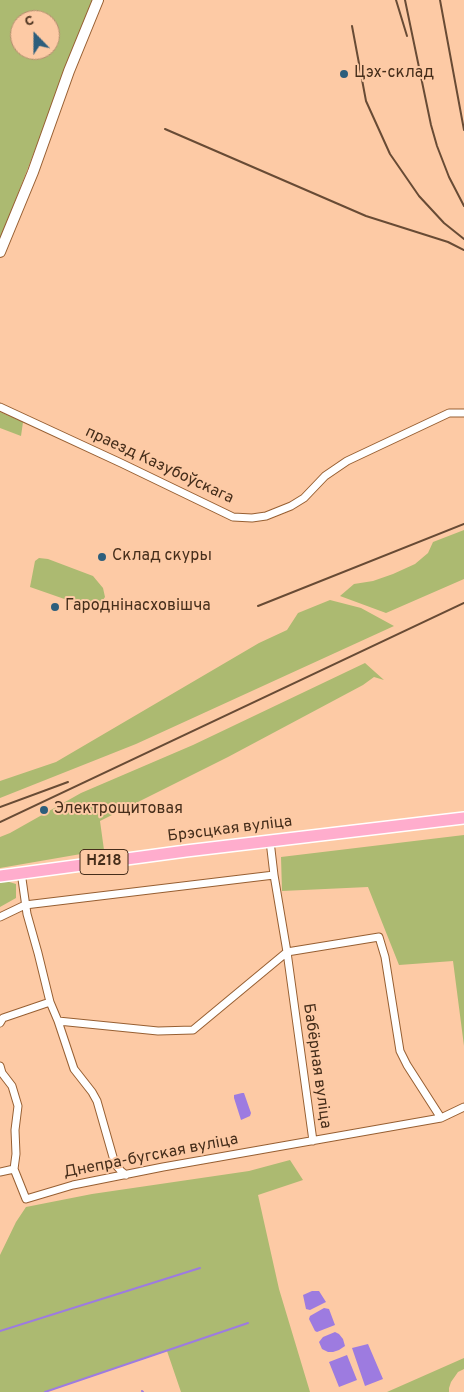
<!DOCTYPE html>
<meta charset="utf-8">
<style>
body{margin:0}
#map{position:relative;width:464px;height:1392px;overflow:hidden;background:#fdcaa5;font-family:Overpass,sans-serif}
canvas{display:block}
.north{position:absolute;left:10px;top:10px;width:50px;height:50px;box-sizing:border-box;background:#fdcaa5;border:1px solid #b48c6e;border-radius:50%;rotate:338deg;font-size:14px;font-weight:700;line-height:20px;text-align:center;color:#462e1b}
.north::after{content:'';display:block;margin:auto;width:18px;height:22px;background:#2d5e7c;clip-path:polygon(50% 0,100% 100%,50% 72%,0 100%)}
</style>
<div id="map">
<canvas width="464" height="1392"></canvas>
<div class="north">С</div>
</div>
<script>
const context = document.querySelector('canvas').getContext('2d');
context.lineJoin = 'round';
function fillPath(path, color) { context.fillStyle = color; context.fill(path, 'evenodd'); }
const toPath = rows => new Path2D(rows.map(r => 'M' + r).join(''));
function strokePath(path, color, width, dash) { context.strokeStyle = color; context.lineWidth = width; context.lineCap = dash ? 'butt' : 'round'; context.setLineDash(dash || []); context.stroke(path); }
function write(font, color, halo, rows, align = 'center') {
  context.font = font + ' Overpass,sans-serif'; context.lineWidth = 4; context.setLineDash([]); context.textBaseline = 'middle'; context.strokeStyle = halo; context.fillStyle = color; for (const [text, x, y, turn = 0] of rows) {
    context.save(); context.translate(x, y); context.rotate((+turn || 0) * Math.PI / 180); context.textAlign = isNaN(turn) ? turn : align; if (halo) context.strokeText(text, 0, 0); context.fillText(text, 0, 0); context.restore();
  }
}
fillPath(toPath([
 [0,0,93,0,0,240],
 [20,20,50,20,50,50,20,50],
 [0,412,23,422,21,436,0,428],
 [464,530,464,579,386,613,340,596,354,584,373,581,393,574,415,564,428,553,433,542],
 [39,558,48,559,93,576,103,588,105,597,96,610,30,587,35,561],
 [330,600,361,608,394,626,136,744,0,798,0,781,56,762,259,643,287,630,298,613],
 [365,663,384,680,374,677,363,685,228,757,100,821,104,850,0,868,0,837,10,833,81,793,193,745],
 [464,835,464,1046,453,961,399,965,368,887,282,891,281,857],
 [6,881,16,884,16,898,0,907,0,882],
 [290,1160,303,1180,258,1195,279,1289,310,1392,181,1392,167,1351,45,1392,0,1392,0,1255,16,1222,26,1207,92,1194,249,1171],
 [464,1358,464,1369,458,1372,451,1382,449,1388,449,1392,387,1392]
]), '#acba71');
fillPath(toPath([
 [242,1093,244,1093,251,1113,250,1116,241,1120,234,1098,234,1095],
 [312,1291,319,1291,326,1302,310,1310,306,1309,303,1295],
 [324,1308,329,1309,335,1325,317,1332,315,1331,309,1319,310,1316],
 [335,1332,339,1334,343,1339,345,1346,339,1350,333,1352,328,1352,322,1349,319,1342,323,1337],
 [368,1344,383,1379,365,1386,352,1348],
 [347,1355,357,1380,339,1387,329,1362]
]), '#9d7be0');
strokePath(toPath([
 [0,1331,200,1268],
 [142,1391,143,1392],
 [45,1392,248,1323]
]), '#9d7be0', 2);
const street = toPath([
 [0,407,121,463,233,517,252,518,266,516,291,506,304,498,325,476,347,461,449,413,464,413],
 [270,841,274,875,287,952,313,1141],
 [21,872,27,914,38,953,50,1002,58,1021,158,1031,193,1030,287,952,379,937,385,957,400,1051,407,1065,441,1118],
 [0,917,25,905,274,875],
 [58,1021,74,1069,92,1092,97,1101,115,1164,121,1171,126,1175],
 [0,1023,3,1018,50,1002],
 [0,1066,2,1073,12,1086,18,1106,15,1130,16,1154,14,1169],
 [0,1172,14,1169,26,1199,73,1185,163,1167,441,1118,464,1107]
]);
const secondary = toPath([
 [0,252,33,172,69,71,98,0]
]);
const primary = toPath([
 [0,876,186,851,464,818]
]);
strokePath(street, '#975f32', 9);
strokePath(secondary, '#975f32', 12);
strokePath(primary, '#fff', 14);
strokePath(street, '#fff', 7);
strokePath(secondary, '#fff', 10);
strokePath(primary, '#ffadcd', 11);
strokePath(toPath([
 [396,0,407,36],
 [405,0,431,125,437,146,449,177,464,206],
 [440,0,464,130],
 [352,26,366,101,390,154,419,196,444,223,464,239],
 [165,129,366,216,448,242,464,250],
 [258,606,464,524],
 [0,807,68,782],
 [0,822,464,603]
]), '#684b35', 2);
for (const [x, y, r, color] of [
 [344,74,5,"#2d5e7c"],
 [102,557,5,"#2d5e7c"],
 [55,607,5,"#2d5e7c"],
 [44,810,5,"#2d5e7c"]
]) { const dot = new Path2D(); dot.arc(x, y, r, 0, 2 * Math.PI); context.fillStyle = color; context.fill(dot); strokePath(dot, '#fdcaa5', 2); }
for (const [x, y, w] of [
 [104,862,48]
]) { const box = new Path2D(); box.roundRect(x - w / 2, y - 12.5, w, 25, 4); context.fillStyle = '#fdcaa5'; context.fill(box); strokePath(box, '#462e1b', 1); }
write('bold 15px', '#462e1b', null, [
 ["Н218",104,862]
]);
write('16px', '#462e1b', '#fdcaa5', [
 ["Цэх-склад",354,74],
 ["Склад скуры",112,557],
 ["Гароднінасховішча",65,607],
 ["Электрощитовая",54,810]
], 'left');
write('16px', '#462e1b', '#fdcaa5', [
 ["праезд Казубоўскага",159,466,25],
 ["Брэсцкая вуліца",230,830,-7],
 ["Бабёрная вуліца",316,1066,82],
 ["Днепра-бугская вуліца",151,1157,-11]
]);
</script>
